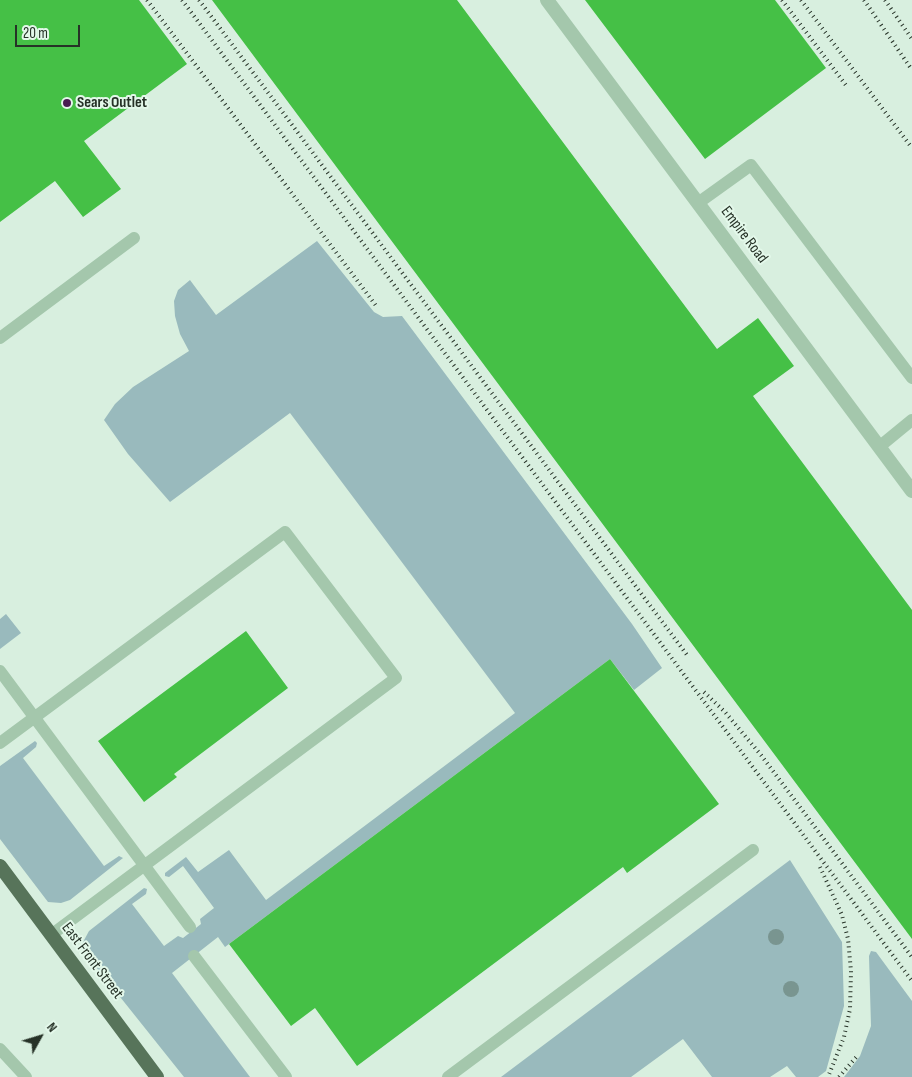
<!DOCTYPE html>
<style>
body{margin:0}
#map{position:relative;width:912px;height:1077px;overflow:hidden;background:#d8efdf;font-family:"Sofia Sans Condensed",sans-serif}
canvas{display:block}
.north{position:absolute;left:15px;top:1012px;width:50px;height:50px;-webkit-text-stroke:4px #e3f8ea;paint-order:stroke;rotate:51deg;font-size:14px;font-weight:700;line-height:20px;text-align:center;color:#263227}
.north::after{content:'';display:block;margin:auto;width:18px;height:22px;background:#263227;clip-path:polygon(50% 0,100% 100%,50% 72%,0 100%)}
.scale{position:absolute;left:15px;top:25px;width:65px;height:22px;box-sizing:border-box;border:2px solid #263227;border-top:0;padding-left:6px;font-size:15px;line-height:18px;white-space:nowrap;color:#263227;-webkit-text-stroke:4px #e3f8ea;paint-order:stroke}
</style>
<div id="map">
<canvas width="912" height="1077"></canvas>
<div class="north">N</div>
<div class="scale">20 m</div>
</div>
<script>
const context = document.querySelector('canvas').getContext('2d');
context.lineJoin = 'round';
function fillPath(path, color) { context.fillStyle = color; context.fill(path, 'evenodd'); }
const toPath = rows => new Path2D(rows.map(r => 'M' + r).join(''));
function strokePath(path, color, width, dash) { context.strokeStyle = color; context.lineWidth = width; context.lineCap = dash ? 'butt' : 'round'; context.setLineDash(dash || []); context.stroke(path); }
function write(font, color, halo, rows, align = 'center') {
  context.font = font + ' "Sofia Sans Condensed",sans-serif'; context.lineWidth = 4; context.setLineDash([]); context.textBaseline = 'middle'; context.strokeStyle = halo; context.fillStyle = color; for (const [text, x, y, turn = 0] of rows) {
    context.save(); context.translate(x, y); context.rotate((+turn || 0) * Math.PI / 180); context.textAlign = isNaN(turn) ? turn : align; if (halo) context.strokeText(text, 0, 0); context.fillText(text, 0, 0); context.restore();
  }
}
fillPath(toPath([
 [317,241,374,312,383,317,402,316,632,624,662,668,634,690,610,659,225,947,218,937,172,973,250,1077,184,1077,85,953,82,944,89,931,144,888,147,889,146,894,132,904,164,946,178,936,183,938,201,924,200,919,214,908,183,866,169,877,165,876,165,873,186,857,198,872,229,850,266,900,515,713,290,413,170,502,128,454,104,420,115,404,133,387,189,351,180,334,175,316,174,301,178,290,190,280,216,315],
 [6,614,21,633,0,649,0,619],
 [35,741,37,743,36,747,23,758,104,866,119,856,123,858,70,900,61,903,48,902,0,839,0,766],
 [790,860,842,942,844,1006,826,1071,818,1077,796,1077,787,1066,770,1077,712,1077,683,1039,631,1077,501,1077],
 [871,951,876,952,912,1001,912,1077,844,1077,860,1056,871,1026,869,956]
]), '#99babd');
fillPath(toPath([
 [0,0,139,0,187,64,84,141,121,189,83,217,55,181,0,222],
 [212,0,457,0,717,349,758,318,794,366,753,396,912,610,912,939],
 [585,0,775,0,826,68,705,159],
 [246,631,288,688,174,774,177,777,144,802,98,741],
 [610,659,719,804,627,873,623,867,357,1066,315,1008,291,1026,229,944]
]), '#45c046');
strokePath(toPath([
 [698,203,751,165,912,378],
 [0,338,134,238],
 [879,447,912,420],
 [0,671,190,927],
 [0,743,285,532,396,678,51,935],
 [194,956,286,1077],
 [0,1049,26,1077],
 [448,1077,753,850]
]), '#a4c7ac', 12);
strokePath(toPath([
 [547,0,912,491]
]), '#a4c7ac', 14);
strokePath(toPath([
 [0,866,157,1077]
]), '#57745a', 14);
strokePath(toPath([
 [147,0,377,307],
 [182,0,912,981],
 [199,0,687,655],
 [782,0,848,88],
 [801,0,912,148],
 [864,0,912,70],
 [885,0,912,39],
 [704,692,725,712,761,755,912,957],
 [820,867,842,915,848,939,851,971,850,1009,844,1037,828,1077],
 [839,1077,858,1055]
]), '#263227', 4, [1, 4]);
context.fillStyle = '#799590';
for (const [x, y] of [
 [776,937],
 [791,989]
]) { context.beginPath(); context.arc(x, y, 8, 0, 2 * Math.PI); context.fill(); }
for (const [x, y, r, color] of [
 [67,103,5,"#491d52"]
]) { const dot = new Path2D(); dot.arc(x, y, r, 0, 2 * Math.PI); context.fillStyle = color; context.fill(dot); strokePath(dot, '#e3f8ea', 2); }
write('bold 16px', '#263227', '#e3f8ea', [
 ["Sears Outlet",77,103]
], 'left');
write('16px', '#263227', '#e3f8ea', [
 ["Empire Road",744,235,53],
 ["East Front Street",92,961,53]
]);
</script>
